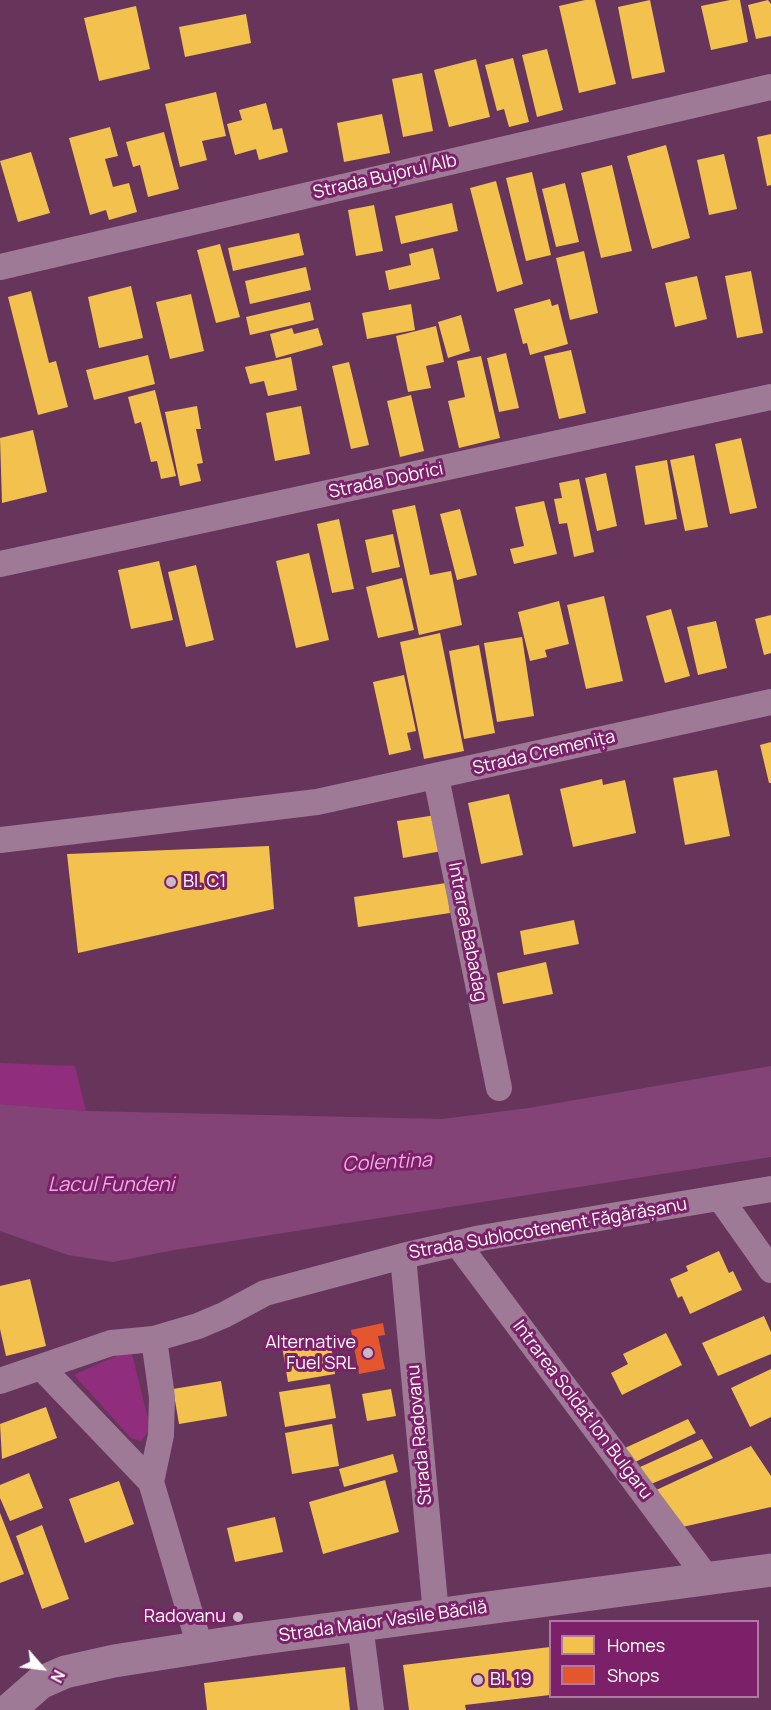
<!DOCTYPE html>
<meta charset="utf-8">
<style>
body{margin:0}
#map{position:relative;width:771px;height:1710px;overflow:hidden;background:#67355c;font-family:Manrope,sans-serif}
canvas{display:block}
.legend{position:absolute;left:549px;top:1620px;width:210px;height:78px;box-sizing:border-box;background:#7c2069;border:2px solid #b079a5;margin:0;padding:8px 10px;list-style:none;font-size:18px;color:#fff}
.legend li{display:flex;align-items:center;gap:12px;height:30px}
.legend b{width:30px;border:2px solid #b079a5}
.north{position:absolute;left:12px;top:1638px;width:60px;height:60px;-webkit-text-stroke:4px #7c2069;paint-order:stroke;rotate:118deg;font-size:16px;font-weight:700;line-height:24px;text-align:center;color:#fff}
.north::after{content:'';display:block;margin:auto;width:21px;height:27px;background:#fff;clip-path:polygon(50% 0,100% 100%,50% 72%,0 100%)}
</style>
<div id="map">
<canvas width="771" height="1710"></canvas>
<ul class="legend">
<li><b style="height:16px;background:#f2c14e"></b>Homes</li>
<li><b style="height:16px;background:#e4572e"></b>Shops</li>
</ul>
<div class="north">N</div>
</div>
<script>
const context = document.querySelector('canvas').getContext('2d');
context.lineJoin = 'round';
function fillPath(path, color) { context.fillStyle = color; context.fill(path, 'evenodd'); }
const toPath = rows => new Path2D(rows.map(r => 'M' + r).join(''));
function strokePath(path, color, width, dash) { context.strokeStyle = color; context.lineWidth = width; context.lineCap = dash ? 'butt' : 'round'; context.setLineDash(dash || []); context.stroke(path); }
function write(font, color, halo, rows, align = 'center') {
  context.font = font + ' Manrope,sans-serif'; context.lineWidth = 6; context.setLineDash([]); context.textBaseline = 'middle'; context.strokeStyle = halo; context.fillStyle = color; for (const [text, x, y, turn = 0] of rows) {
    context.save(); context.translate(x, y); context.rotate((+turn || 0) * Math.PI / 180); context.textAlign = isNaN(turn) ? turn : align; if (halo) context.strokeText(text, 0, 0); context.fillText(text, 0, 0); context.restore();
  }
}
fillPath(toPath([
 [0,1063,75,1066,86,1111,0,1104],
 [127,1351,132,1354,149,1423,148,1432,141,1441,131,1438,74,1375]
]), '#902e7d');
fillPath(toPath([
 [771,1066,771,1157,174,1250,113,1262,68,1255,0,1231,0,1104,86,1111,442,1119,529,1108]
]), '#844377');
fillPath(toPath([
 [585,0,595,0,616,84,579,93,559,6],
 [650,0,665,72,632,79,618,7],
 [730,0,740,0,748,42,711,50,701,6],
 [768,0,771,4,771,36,756,39,748,5],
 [136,6,150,69,99,81,84,18],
 [246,14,251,43,185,57,179,27],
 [547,49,563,110,537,117,522,55],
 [513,58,529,122,509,127,504,109,497,111,485,65],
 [476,59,490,117,449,127,434,70],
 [422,73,433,131,403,137,392,79],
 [216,92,226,136,202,141,207,160,180,167,165,104],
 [266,103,273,130,282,128,288,152,259,160,256,149,235,155,227,124,242,120,239,110],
 [382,114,390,153,344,162,337,123],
 [110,127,118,156,105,159,113,187,129,183,137,212,109,220,106,210,90,215,69,138],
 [164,132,179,189,148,197,140,165,133,167,126,142],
 [771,134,771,185,767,186,757,137],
 [666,145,690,238,652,249,627,156],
 [31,152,50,213,18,222,0,161],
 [724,154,737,209,709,215,697,160],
 [612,165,632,251,601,258,581,173],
 [532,172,551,255,526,261,506,178],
 [496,181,523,284,497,292,470,188],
 [565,183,579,242,556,247,542,189],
 [452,203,458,231,401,244,395,216],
 [374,205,383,251,356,256,348,210],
 [299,233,304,255,233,271,228,248],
 [220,244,240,317,216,323,197,250],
 [433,248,440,279,389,290,385,271,411,265,409,254],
 [584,251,598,313,570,320,556,258],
 [306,267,311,290,250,304,245,281],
 [751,271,763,333,737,338,725,276],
 [697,276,707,319,675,327,665,283],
 [131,286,143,338,99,348,88,297],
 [31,291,49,363,56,361,68,407,38,415,8,297],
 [191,294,204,351,170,359,156,302],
 [550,299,552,306,558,304,568,344,530,355,527,343,523,344,514,309],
 [310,302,314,320,250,335,246,317],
 [411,304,415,330,367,339,362,313],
 [461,315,470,351,448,358,438,322],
 [436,326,444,362,426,366,431,388,408,392,396,336],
 [292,328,294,334,318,328,323,345,276,358,270,334],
 [571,350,586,413,559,419,544,356],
 [506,353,519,408,499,412,487,358],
 [148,355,155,384,94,400,86,370],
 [481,356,500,438,459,448,448,401,465,397,457,361],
 [291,357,297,390,268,396,264,381,250,384,245,367],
 [349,362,369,445,351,449,332,366],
 [155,390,176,476,161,479,157,461,151,462,141,422,135,424,128,397],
 [411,395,424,451,400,457,387,401],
 [197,406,201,429,196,429,203,463,197,464,201,481,180,486,165,412],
 [301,406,310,454,275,461,266,413],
 [33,430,47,492,2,503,0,438],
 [741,438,757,508,730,514,715,444],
 [694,455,708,527,685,531,670,460],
 [667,460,677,519,645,525,635,466],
 [606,473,617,526,597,531,585,478],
 [579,479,594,552,574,557,567,523,559,524,554,499,562,498,559,483],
 [544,501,557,554,514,564,510,549,524,546,515,507],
 [415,505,430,575,451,571,462,625,419,635,392,510],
 [460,509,477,575,457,580,440,514],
 [339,519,354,589,332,593,317,524],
 [393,534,400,567,372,573,365,540],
 [309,553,329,640,296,648,276,561],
 [159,561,173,620,131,629,118,570],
 [196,565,214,640,186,647,168,572],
 [402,578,414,630,378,638,366,587],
 [604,596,623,681,586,689,567,605],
 [559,601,569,644,545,650,547,657,530,661,518,612],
 [671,609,690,676,665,683,646,616],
 [771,615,771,653,764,655,755,619],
 [716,621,727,668,698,675,687,627],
 [440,633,464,751,424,759,400,642],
 [522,637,534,716,497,722,484,643],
 [479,645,495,733,464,739,449,651],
 [404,675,416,731,407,733,411,750,389,755,373,682],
 [771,742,771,783,769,783,760,745],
 [717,770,730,836,685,845,673,778],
 [602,779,603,785,625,780,636,833,573,847,560,789],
 [509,794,523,855,481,864,468,803],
 [436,815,442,851,403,858,397,821],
 [269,846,274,909,78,953,67,854],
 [446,883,450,913,358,927,354,897],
 [574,920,579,944,524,955,520,931],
 [546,962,553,994,503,1004,497,973],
 [719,1251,729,1273,733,1271,742,1290,690,1314,682,1296,678,1298,670,1279,688,1271,686,1266],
 [30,1279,46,1346,6,1356,0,1329,0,1286],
 [764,1316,771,1332,771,1354,718,1376,702,1343],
 [666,1333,682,1365,622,1395,611,1373,628,1364,623,1354],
 [330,1338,335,1374,288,1382,282,1346],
 [771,1369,771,1417,750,1427,731,1388],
 [221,1381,227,1416,179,1424,173,1389],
 [330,1384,336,1418,285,1427,279,1392],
 [391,1389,396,1416,367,1421,362,1394],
 [46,1407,57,1438,2,1459,0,1424],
 [688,1419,696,1433,633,1463,625,1448],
 [332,1424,339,1466,292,1474,285,1433],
 [702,1439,713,1458,651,1484,640,1467],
 [751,1446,771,1476,771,1507,678,1528,652,1492],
 [393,1454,398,1472,344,1487,339,1469],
 [29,1473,43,1508,10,1521,0,1498,0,1485],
 [385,1480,399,1532,323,1554,309,1502],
 [119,1481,134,1524,85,1543,69,1499],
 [0,1513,24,1574,0,1583],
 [275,1517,283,1552,235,1562,227,1528],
 [42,1525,69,1599,42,1609,16,1536],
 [550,1647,550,1695,465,1705,466,1710,409,1710,403,1665],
 [345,1667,350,1710,207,1710,204,1683]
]), '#f2c14e');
fillPath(toPath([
 [383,1323,385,1335,378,1336,385,1369,359,1374,351,1330]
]), '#e4572e');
strokePath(toPath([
 [0,267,771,87],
 [0,564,771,397],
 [436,777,499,1088],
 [0,840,317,802,771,702],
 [720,1198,771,1270],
 [457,1243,707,1578],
 [403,1256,436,1614],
 [41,1367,151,1482,200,1647],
 [0,1381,111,1343,154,1339,198,1326,224,1315,265,1293,403,1256,481,1238,771,1189],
 [151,1482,161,1435,162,1397,154,1339],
 [360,1625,371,1710]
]), '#9e7a97', 26);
strokePath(toPath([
 [9,1710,40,1683,65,1672,114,1661,248,1640,771,1570]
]), '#9e7a97', 33);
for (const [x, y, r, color] of [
 [171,882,6,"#cab8c6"],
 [368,1353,6,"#cab8c6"],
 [238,1617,6,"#cab8c6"],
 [478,1680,6,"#cab8c6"]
]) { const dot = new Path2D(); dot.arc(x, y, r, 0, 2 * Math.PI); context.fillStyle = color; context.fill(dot); strokePath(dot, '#7c2069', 2); }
write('18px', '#fff', '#7c2069', [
 ["Strada Bujorul Alb",385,177,-13],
 ["Strada Dobrici",386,481,-12],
 ["Strada Cremenița",544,753,-13],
 ["Intrarea Babadag",467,932,79],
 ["Strada Sublocotenent Făgărășanu",548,1229,-10],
 ["Intrarea Soldat Ion Bulgaru",582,1410,53],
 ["Strada Radovanu",420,1435,-95],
 ["Strada Maior Vasile Băcilă",383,1622,-8]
]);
write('18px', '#fff', '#7c2069', [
 ["Bl. C1",183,882],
 ["Alternative",356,1343,"right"],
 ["Fuel SRL",356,1364,"right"],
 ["Radovanu",226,1617,"right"],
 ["Bl. 19",490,1680]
], 'left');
write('italic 20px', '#eeaee2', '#7c2069', [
 ["Colentina",387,1163,-3],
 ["Lacul Fundeni",111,1185]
]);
</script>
